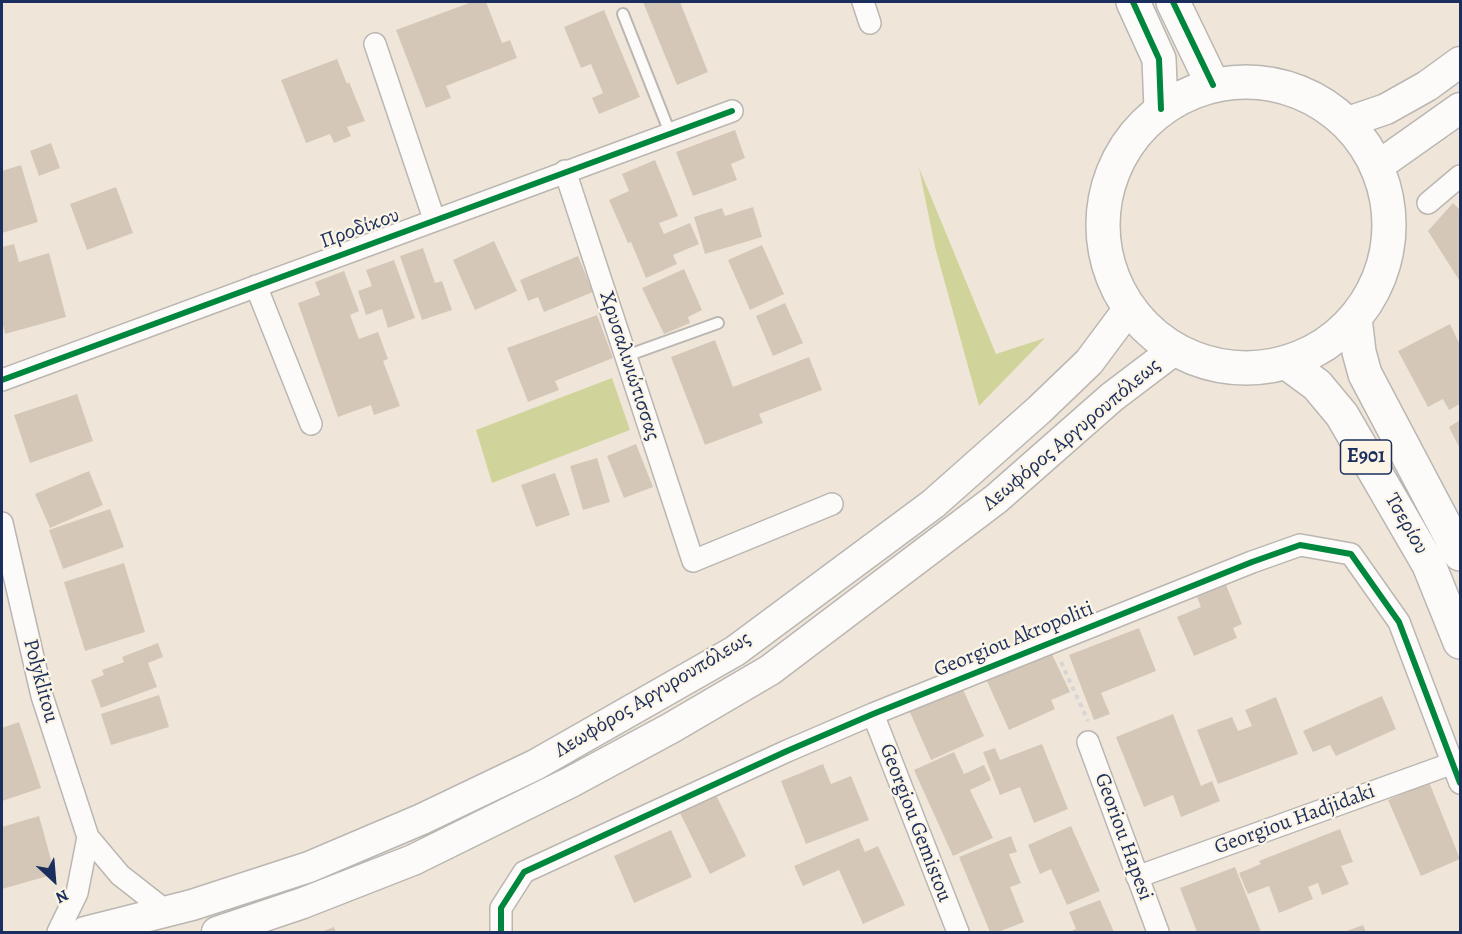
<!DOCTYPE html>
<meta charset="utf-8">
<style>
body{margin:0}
#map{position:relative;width:1462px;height:934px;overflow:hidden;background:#efe6d9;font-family:Alegreya,serif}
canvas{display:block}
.frame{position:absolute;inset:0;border:3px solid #1b2f5e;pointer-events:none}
.north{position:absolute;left:24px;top:850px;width:60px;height:60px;-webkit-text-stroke:4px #fcf5e5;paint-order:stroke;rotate:154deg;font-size:16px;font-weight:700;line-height:24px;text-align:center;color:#1b2f5e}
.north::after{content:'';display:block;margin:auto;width:21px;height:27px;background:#1b2f5e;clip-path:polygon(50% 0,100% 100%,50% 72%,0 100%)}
</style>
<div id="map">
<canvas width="1462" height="934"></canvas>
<div class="frame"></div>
<div class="north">N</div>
</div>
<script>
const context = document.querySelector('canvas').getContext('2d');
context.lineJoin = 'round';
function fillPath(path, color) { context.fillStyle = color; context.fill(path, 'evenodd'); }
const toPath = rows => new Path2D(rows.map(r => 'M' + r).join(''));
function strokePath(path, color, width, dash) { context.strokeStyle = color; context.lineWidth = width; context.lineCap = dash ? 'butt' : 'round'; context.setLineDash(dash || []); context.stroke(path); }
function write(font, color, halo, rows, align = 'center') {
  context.font = font + ' Alegreya,serif'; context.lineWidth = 4.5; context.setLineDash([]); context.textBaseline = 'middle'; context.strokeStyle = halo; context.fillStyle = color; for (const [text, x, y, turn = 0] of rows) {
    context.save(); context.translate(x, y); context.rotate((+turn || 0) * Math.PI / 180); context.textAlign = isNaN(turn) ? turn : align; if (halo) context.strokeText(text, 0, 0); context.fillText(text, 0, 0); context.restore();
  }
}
fillPath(toPath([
 [919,168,996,354,1045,338,979,406,935,247],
 [612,378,630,430,492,483,476,430]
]), '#d0d49b');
fillPath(toPath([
 [472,2,486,2,502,43,510,40,517,58,446,86,451,98,426,108,396,30],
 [643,2,680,2,708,72,677,85],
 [604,10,640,97,599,114,592,98,603,93,591,64,581,68,564,27],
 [337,59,347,84,349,82,365,121,347,127,351,136,334,143,330,134,306,143,281,80],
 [735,130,745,158,731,164,737,180,693,196,676,152],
 [51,143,60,168,39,176,30,151],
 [655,160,678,216,659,223,664,234,690,223,699,244,673,255,677,264,646,278,631,242,628,243,609,200,629,191,622,174],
 [21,165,38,222,2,233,2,171],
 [116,187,133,233,87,250,70,204],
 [1453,203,1460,210,1459,280,1428,231],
 [753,207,762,237,705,254,694,217,722,208,725,216],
 [494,241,517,291,475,310,453,260],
 [14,244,19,262,49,253,66,317,5,334,2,320,2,247],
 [762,245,784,294,750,310,728,260],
 [423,248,435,283,442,281,452,310,422,320,400,256],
 [578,256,593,292,544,312,538,297,528,301,520,280],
 [394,260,415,318,388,328,382,309,366,315,358,291,372,286,366,270],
 [684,269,702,310,688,317,690,323,664,334,642,288],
 [344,271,359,311,350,315,359,339,378,332,388,359,383,361,400,406,374,415,371,405,338,417,298,303,320,295,315,282],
 [785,303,803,343,773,356,756,316],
 [597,315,613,358,555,381,559,390,528,402,507,348],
 [1450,324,1460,345,1460,404,1449,410,1443,399,1428,407,1398,351],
 [715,340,733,387,809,357,822,390,759,414,763,423,705,445,671,357],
 [77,394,93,441,30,463,14,415],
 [1460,420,1460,449,1449,427],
 [636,444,653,487,624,498,607,456],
 [597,458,610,502,583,510,570,466],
 [89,471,103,505,50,528,35,494],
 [555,473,570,515,536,527,521,485],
 [110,509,124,547,63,569,49,530],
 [124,563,145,632,85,651,64,582],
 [1226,585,1242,624,1233,628,1237,638,1194,656,1177,617,1201,607,1197,597],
 [1139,628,1156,671,1101,693,1110,714,1094,720,1069,655],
 [158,643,163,657,148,663,157,687,101,708,91,680,104,675,102,670,124,662,122,657],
 [1050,650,1070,692,1051,700,1055,709,1009,730,986,679],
 [961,685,984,736,931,760,908,708],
 [159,695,169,727,111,745,101,714],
 [1382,696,1396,729,1336,756,1330,745,1313,752,1303,731],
 [1276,697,1298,754,1218,784,1197,730,1232,717,1238,731,1252,726,1245,710],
 [1173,714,1201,786,1212,781,1220,801,1181,817,1173,795,1144,807,1116,737],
 [19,722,41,788,2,801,2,728],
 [1042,744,1068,809,1034,823,1020,787,1000,795,983,752,995,748,1000,760],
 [954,752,964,774,984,765,991,780,970,790,993,838,953,856,914,770],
 [823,764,831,784,851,776,869,820,806,844,781,781],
 [1429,782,1460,859,1421,876,1388,800],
 [716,795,746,856,710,874,680,813],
 [39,816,55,874,2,889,2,827],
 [1071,826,1100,891,1067,905,1051,869,1040,874,1028,845],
 [1340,829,1353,862,1341,866,1349,884,1322,895,1318,883,1308,887,1313,899,1279,913,1269,886,1248,894,1239,873,1261,864,1259,861],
 [671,830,692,877,634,903,614,856],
 [1011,836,1017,852,1009,854,1021,883,1010,887,1024,922,998,932,990,932,959,857],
 [859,838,865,852,878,846,905,905,863,924,839,870,803,886,794,866],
 [1235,867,1261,932,1197,932,1180,888],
 [1100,900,1114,932,1069,932,1076,929,1069,912],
 [1363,925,1366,932,1344,932],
 [334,927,336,932,321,932]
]), '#d5c7b7');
const lane = toPath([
 [623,14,670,133],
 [626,356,718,323]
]);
const street = toPath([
 [863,2,870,23],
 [375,44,434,219],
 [565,171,693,561,832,504],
 [1428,203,1460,176],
 [256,286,311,424],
 [2,380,732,111],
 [2,523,42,696,88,837,120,875,166,911],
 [873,714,958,932],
 [1088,742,1158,932],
 [1137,877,1453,763],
 [58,932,77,893,88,837],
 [501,932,501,908,524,872,787,751,873,714,1252,562,1300,545,1351,554,1399,622,1460,783]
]);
const secondary = toPath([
 [1348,122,1386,109,1427,86,1460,62],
 [1378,166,1460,108],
 [85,932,192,905,309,867,422,819,535,765,735,651,933,504,1039,410,1089,362,1130,307],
 [217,932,303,903,413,860,571,782,671,728,770,670,996,499,1112,397,1174,350]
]);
const primary = toPath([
 [1133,2,1159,59,1161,109],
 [1173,2,1213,85],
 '1103 225a143 143 0 1 1 286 0a143 143 0 1 1-286 0Z',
 [1355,318,1359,352,1365,374,1460,554],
 [1287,363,1317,385,1342,415,1429,565,1460,642]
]);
strokePath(lane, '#bab6b2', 14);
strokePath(street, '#bab6b2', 24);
strokePath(secondary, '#bab6b2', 33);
strokePath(primary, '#bab6b2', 36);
strokePath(toPath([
 [1061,662,1088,721]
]), '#d6d5d4', 4, [4.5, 4.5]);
strokePath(lane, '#fdfbf9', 10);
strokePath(street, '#fdfbf9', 21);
strokePath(secondary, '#fdfbf9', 30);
strokePath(primary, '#fdfbf9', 33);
strokePath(toPath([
 [1133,2,1159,59,1161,109],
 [1173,2,1213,85],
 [2,380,732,111],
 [501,932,501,908,524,872,787,751,873,714,1252,562,1300,545,1351,554,1399,622,1460,783]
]), '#00873e', 6);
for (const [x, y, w] of [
 [1366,457,51]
]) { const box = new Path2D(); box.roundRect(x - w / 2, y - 17, w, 34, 4.5); context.fillStyle = '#fcf5e5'; context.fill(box); strokePath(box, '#1b2f5e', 1.5); }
write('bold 20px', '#1b2f5e', null, [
 ["E901",1366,457]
]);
write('21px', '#1b2f5e', '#fcf5e5', [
 ["Προδίκου",360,229,-20],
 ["Χρυσαλινιώτισσας",629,366,72],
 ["Λεωφόρος Αργυρουπόλεως",1072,435,-40],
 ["Τσερίου",1406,524,60],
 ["Georgiou Akropoliti",1014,640,-22],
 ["Polyklitou",40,681,75],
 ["Λεωφόρος Αργυρουπόλεως",653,695,-31],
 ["Georgiou Hadjidaki",1295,820,-20],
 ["Georgiou Gemistou",915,823,69],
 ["Georiou Hapesi",1123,837,70]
]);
</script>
